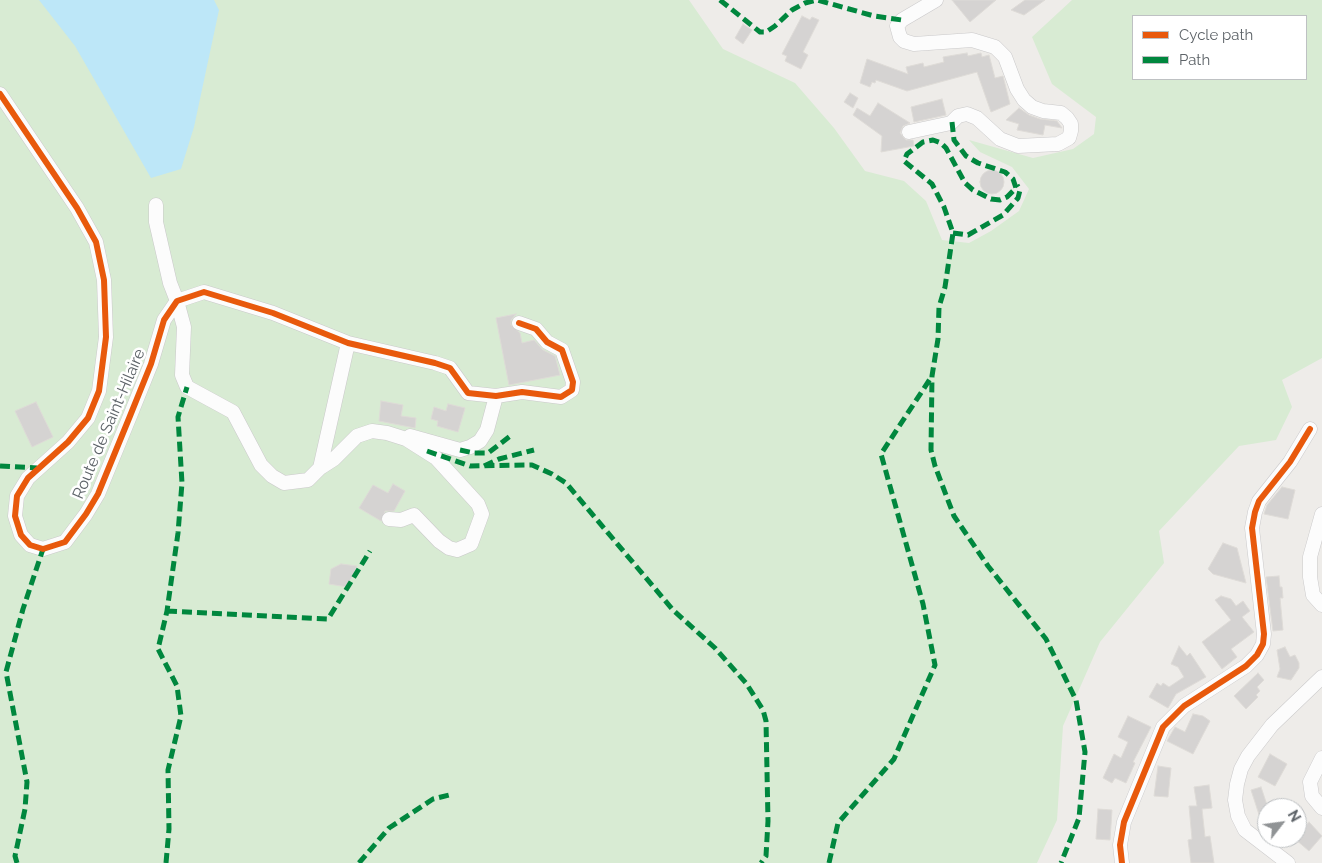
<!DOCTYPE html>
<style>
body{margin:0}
#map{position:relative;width:1322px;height:863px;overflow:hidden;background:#eeece9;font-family:Raleway,sans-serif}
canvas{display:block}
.legend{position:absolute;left:1132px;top:15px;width:175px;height:65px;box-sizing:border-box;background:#fff;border:1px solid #bec1c3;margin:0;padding:6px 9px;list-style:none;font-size:15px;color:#5d6368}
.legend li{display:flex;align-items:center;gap:10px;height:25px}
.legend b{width:25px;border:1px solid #bec1c3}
.north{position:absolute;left:1257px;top:798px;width:50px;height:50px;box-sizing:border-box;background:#fff;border:1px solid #bec1c3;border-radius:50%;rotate:60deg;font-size:14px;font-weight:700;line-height:20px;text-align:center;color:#5d6368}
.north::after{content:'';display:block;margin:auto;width:18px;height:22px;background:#909395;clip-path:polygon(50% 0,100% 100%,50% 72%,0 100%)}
</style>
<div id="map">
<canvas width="1322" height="863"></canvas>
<ul class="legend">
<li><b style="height:6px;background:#e8590c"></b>Cycle path</li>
<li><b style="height:6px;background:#00873e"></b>Path</li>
</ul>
<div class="north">N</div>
</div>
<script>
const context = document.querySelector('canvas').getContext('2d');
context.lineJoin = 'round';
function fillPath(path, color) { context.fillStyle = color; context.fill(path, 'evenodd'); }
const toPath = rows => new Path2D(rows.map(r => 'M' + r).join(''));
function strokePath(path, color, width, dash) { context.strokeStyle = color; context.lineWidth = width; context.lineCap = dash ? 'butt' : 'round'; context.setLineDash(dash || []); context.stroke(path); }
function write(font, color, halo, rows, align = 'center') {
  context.font = font + ' Raleway,sans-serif'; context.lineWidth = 5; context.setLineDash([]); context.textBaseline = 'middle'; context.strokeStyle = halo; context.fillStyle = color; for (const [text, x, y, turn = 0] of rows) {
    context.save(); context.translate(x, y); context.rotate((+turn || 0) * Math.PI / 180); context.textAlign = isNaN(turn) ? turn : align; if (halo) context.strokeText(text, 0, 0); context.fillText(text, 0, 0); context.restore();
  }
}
fillPath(toPath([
 [0,0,689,0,723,49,795,83,834,128,865,171,904,181,926,201,942,240,969,243,991,231,1019,211,1029,189,1012,167,980,152,969,140,1033,158,1073,149,1094,134,1096,117,1052,84,1032,37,1072,0,1322,0,1322,358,1282,380,1292,407,1276,440,1239,446,1159,531,1164,563,1100,642,1063,726,1057,820,1037,863,0,863],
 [1133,16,1306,16,1306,79,1133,79]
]), '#d8ebd3');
fillPath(toPath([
 [39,0,214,0,219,10,194,127,181,169,151,178,75,46]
]), '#bde7f8');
const building = toPath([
 [952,0,996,0,970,22,952,0],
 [1025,0,1045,0,1024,15,1011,10,1025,0],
 [802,16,810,20,812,17,819,20,803,52,808,55,801,69,785,61,787,56,782,54,802,16],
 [743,24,752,30,743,44,735,38,743,24],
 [967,53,968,56,981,53,982,57,989,55,995,78,1003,76,1010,104,991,112,977,72,907,91,876,80,875,83,872,82,870,87,860,83,867,59,908,74,906,67,923,63,924,67,944,62,943,57,967,53],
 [850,93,858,98,853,108,844,102,850,93],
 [942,99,946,115,914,122,911,107,942,99],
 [878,103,910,123,903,126,900,133,906,140,913,140,914,146,881,152,882,136,853,115,857,108,870,116,878,103],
 [1019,108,1029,115,1040,119,1057,121,1062,128,1045,125,1043,135,1017,130,1019,124,1006,120,1019,108],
 '980 182a12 12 0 1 1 24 0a12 12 0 1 1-24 0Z',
 [516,314,511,320,511,325,520,333,522,343,534,340,543,350,555,356,560,375,509,385,496,318,516,314],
 [381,401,403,405,401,416,416,418,415,428,379,421,381,401],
 [36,402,53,437,32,447,15,411,36,402],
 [448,404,465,408,458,432,437,426,438,421,431,419,434,407,446,411,448,404],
 [393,484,405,491,394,511,385,511,381,521,359,508,373,485,388,493,393,484],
 [1282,487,1295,490,1288,519,1264,514,1267,505,1282,487],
 [1223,543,1237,548,1246,583,1213,574,1208,569,1223,543],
 [341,564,357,566,347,587,329,584,331,569,341,564],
 [1279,576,1280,587,1282,587,1283,598,1280,598,1283,630,1273,631,1266,577,1279,576],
 [1221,596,1231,599,1236,606,1243,601,1250,611,1242,617,1254,632,1231,649,1237,657,1222,669,1202,642,1231,620,1215,600,1221,596],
 [1179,646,1187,656,1190,653,1206,677,1176,694,1168,708,1149,697,1157,683,1161,686,1163,683,1169,687,1184,677,1178,667,1171,664,1179,646],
 [1285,647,1290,657,1295,655,1299,663,1299,668,1291,680,1277,677,1280,669,1277,650,1285,647],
 [1258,673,1264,680,1257,687,1260,691,1256,695,1258,697,1246,709,1234,696,1258,673],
 [1193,714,1203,716,1210,721,1193,754,1167,741,1175,727,1185,732,1193,714],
 [1128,716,1151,727,1133,762,1135,763,1126,783,1115,778,1112,783,1103,778,1114,754,1121,758,1128,742,1118,737,1128,716],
 [1270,754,1287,764,1275,786,1258,777,1270,754],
 [1158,766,1171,768,1168,797,1154,796,1158,766],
 [1209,785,1212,808,1202,809,1205,837,1210,836,1214,863,1191,863,1188,840,1192,839,1189,806,1197,806,1194,787,1209,785],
 [1261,787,1267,805,1265,833,1251,790,1261,787],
 [1098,809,1112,810,1110,840,1096,839,1098,809],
 [1309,822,1322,836,1309,851,1295,839,1309,822]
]);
fillPath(building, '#d5d3d2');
strokePath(building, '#dedbd7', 1);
const minor = toPath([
 [0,94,77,208,96,242,104,280,106,337,99,391,88,418,68,442,28,478,17,496,15,516,21,535,30,545,43,549,65,542,86,514,98,494,130,416,151,364,164,320,177,301,204,292,273,313,348,343,435,363,450,368,468,393,496,396,522,392,561,397,572,390,573,382,562,350,547,342,536,329,519,323],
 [909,132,951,123,958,116,967,114,977,118,1000,139,1018,146,1058,144,1069,138,1071,131,1071,124,1067,118,1061,113,1043,111,1032,107,1024,100,1017,89,1005,57,995,47,972,40,914,44,904,41,900,37,897,26,902,20,936,0],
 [156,205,156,222,170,283,177,301,184,327,182,375,187,387,233,412,261,465,272,476,284,483,308,480,320,468,348,343],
 [410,436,460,450,470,447,480,441,487,430,496,396],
 [320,468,334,459,357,436,372,431,387,433,406,439,436,458,478,504,482,514,471,544,457,550,449,548,439,541,414,515,401,520,389,519],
 [1322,514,1310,557,1310,577,1313,595,1322,605],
 [1322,758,1310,782,1312,796,1322,808],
 [1122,863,1120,845,1124,822,1163,727,1184,706,1246,666,1257,655,1263,644,1264,634,1252,528,1255,512,1259,501,1290,462,1310,429],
 [1288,863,1245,830,1238,816,1235,800,1237,784,1241,769,1248,756,1272,725,1322,677]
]);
strokePath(minor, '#cac9ca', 15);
strokePath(minor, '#fcfcfc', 14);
strokePath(toPath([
 [720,0,760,32,766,32,775,26,792,10,805,3,817,0,874,16,902,20],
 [952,122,954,140,966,156,978,163,1005,172,1013,179,1016,188,1007,197,1000,200,991,199,973,190,965,183,946,148,941,143,933,140,923,142,907,154,904,161,932,184,944,207,953,233,945,287,939,307,938,339,932,376,931,450,935,466,954,516,988,566,1046,639,1076,700,1085,752,1079,818,1061,863],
 [953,233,968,235,1003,215,1018,198,1020,190,1017,185],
 [460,450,474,453,488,453,513,434],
 [427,451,470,466,532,465,552,474,566,483,673,610,715,648,746,683,763,710,766,721,768,821,766,856,761,863],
 [0,466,37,468],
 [484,466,499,459,534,450],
 [167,611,328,619,370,551],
 [17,863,15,856,25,809,27,782,6,672,23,609,43,549],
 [166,863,169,829,168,770,181,716,177,686,158,649,167,611,178,533,182,483,178,417,187,387],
 [359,863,389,828,433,799,453,794],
 [829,863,838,823,894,759,935,665,923,604,881,454,932,376]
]), '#00873e', 5, [10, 5]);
strokePath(toPath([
 [0,94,77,208,96,242,104,280,106,337,99,391,88,418,68,442,28,478,17,496,15,516,21,535,30,545,43,549,65,542,86,514,98,494,130,416,151,364,164,320,177,301,204,292,273,313,348,343,435,363,450,368,468,393,496,396,522,392,561,397,572,390,573,382,562,350,547,342,536,329,519,323],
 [1122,863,1120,845,1124,822,1163,727,1184,706,1246,666,1257,655,1263,644,1264,634,1252,528,1255,512,1259,501,1290,462,1310,429]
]), '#e8590c', 6);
write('16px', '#5d6368', '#fff', [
 ["Route de Saint-Hilaire",109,424,-67]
]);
</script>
